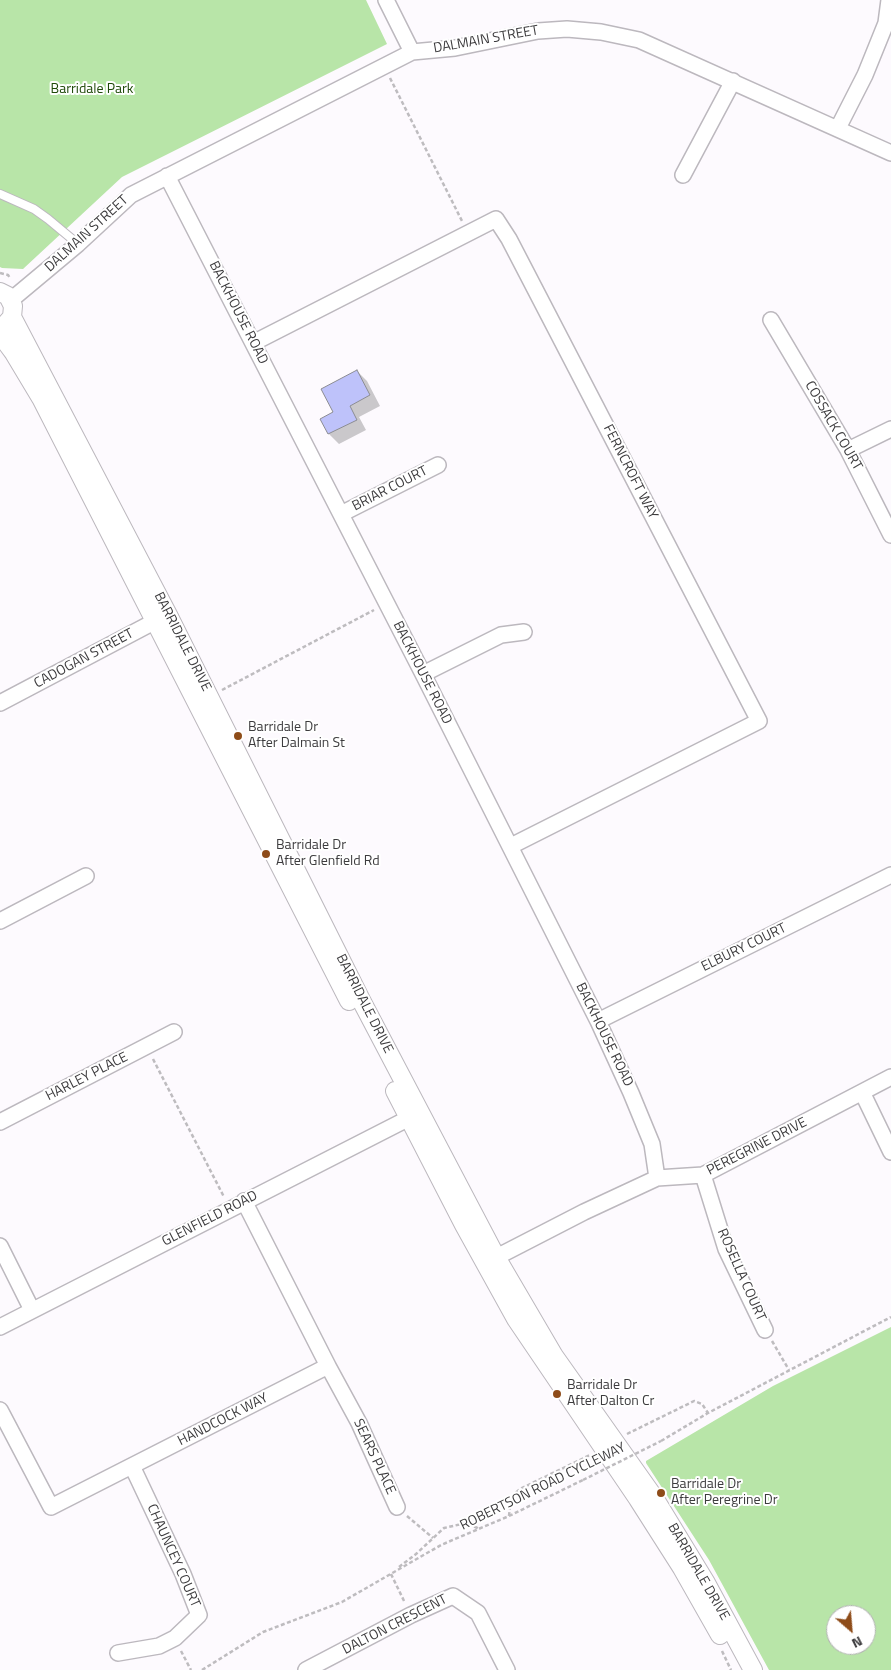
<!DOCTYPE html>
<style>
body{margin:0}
#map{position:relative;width:891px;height:1670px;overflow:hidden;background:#fdfafe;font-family:"Titillium Web",sans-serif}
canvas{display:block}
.north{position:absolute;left:826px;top:1605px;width:50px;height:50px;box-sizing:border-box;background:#fff;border:1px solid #b1b1b2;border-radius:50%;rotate:153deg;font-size:14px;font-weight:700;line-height:20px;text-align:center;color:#3d3c3e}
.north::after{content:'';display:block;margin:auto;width:18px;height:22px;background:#8e4c19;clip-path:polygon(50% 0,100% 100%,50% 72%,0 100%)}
</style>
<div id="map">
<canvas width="891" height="1670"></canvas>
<div class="north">N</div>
</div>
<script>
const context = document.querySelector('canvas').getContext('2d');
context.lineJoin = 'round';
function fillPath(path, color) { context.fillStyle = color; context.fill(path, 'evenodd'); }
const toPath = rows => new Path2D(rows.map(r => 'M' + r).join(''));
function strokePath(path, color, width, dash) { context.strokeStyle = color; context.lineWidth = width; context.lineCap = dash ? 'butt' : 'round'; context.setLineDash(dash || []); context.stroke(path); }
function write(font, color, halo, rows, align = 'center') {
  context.font = font + ' "Titillium Web",sans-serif'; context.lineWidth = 4; context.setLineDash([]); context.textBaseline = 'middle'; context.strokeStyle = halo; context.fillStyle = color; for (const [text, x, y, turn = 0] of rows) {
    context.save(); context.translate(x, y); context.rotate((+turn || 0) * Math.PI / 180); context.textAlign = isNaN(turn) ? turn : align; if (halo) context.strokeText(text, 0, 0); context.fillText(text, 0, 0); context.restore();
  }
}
fillPath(toPath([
 [0,0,366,0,387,44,122,177,23,269,2,268,0,267],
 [891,1327,891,1670,769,1670,709,1560,646,1463,646,1461,773,1386],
 [836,1615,866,1615,866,1645,836,1645]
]), '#b8e5a8');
fillPath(toPath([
 [357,371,367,381,380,406,359,417,366,430,339,444,329,434,322,420,335,413]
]), '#0003');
const building = toPath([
 [357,370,370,395,350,406,357,420,328,434,320,419,333,412,321,389,357,370]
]);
fillPath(building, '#bec2fa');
strokePath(building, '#8b8c92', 1);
const service = toPath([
 [0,194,34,209,48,219,78,244]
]);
const minor = toPath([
 [386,0,412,52],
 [838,128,865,75,886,23,889,0],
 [683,175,733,81],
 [167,176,423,674,598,1021,631,1093,652,1144,657,1178],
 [11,300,78,244,131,195,412,52,455,48,538,31,567,29,601,32,639,40,891,153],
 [771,320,848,450,891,535],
 [253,343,496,219,509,239,759,721,511,846],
 [848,450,891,429],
 [341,514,438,465],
 [423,674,501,635,524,632],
 [0,703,165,616],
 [0,921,86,876],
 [598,1021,891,875],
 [862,1092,891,1152],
 [0,1122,174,1032],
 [703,1175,726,1249,765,1330],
 [0,1246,32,1310],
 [485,1263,584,1212,657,1178,703,1175,891,1077],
 [0,1327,419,1113],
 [328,1366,359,1423,397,1507],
 [0,1410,51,1507,328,1366,244,1201],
 [118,1653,159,1646,175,1638,199,1615,183,1574,132,1466],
 [306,1670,411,1615,453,1596,478,1613,507,1670]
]);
const tertiary = toPath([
 [0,292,8,296,13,306,12,317,5,325],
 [12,317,168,615,361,1000,496,1257,554,1356,653,1496,706,1583,753,1670],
 [0,334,14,353,41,398,349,1001],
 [395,1091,464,1225,516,1319,638,1499,682,1568,720,1635]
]);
strokePath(service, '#bcb8be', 10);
strokePath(minor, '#bcb8be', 18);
strokePath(tertiary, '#bcb8be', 20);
strokePath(toPath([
 [390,78,462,221],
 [0,273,8,275,10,278],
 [222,690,374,610],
 [153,1059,224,1197],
 [772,1341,789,1370],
 [627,1434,694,1401,702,1404,708,1413],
 [661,1441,708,1413,891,1317],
 [407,1516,433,1538],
 [509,1516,511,1497,520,1489,590,1455],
 [399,1567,416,1554,444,1528,466,1523,480,1529],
 [391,1574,405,1603],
 [181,1651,191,1670],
 [722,1651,731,1670],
 [202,1670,263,1632,342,1602,441,1545,509,1516,583,1480]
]), '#bebcbf', 2.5, [4, 2.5]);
strokePath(service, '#fff', 8);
strokePath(minor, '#fff', 15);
strokePath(tertiary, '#fff', 18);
strokePath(toPath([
 [583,1480,661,1441]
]), '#bebcbf', 2.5, [4, 2.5]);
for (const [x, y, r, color] of [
 [238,736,5,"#8e4c19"],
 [266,854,5,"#8e4c19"],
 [557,1394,5,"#8e4c19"],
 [661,1493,5,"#8e4c19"]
]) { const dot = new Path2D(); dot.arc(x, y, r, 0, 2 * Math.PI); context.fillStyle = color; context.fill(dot); strokePath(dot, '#fff', 2); }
write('14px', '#3d3c3e', '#fff', [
 ["DALMAIN STREET",486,40,-10],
 ["DALMAIN STREET",87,234,-42],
 ["BACKHOUSE ROAD",238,313,63],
 ["COSSACK COURT",833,426,60],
 ["FERNCROFT WAY",630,472,63],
 ["BRIAR COURT",390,489,-27],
 ["BARRIDALE DRIVE",182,642,63],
 ["CADOGAN STREET",84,659,-28],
 ["BACKHOUSE ROAD",422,673,63],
 ["ELBURY COURT",744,948,-26],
 ["BARRIDALE DRIVE",364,1004,63],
 ["BACKHOUSE ROAD",604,1035,64],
 ["HARLEY PLACE",87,1077,-27],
 ["PEREGRINE DRIVE",757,1147,-27],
 ["GLENFIELD ROAD",210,1219,-27],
 ["ROSELLA COURT",741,1275,66],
 ["HANDCOCK WAY",223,1420,-27],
 ["SEARS PLACE",374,1457,65],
 ["ROBERTSON ROAD CYCLEWAY",543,1487,-26],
 ["CHAUNCEY COURT",173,1556,66],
 ["BARRIDALE DRIVE",698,1572,60],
 ["DALTON CRESCENT",395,1625,-27]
]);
write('14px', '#1f4909', '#fff', [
 ["Barridale Park",92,90]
]);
write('14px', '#3d3c3e', '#fff', [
 ["Barridale Dr",248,728],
 ["After Dalmain St",248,744],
 ["Barridale Dr",276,846],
 ["After Glenfield Rd",276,862],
 ["Barridale Dr",567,1386],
 ["After Dalton Cr",567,1402],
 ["Barridale Dr",671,1485],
 ["After Peregrine Dr",671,1501]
], 'left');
</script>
